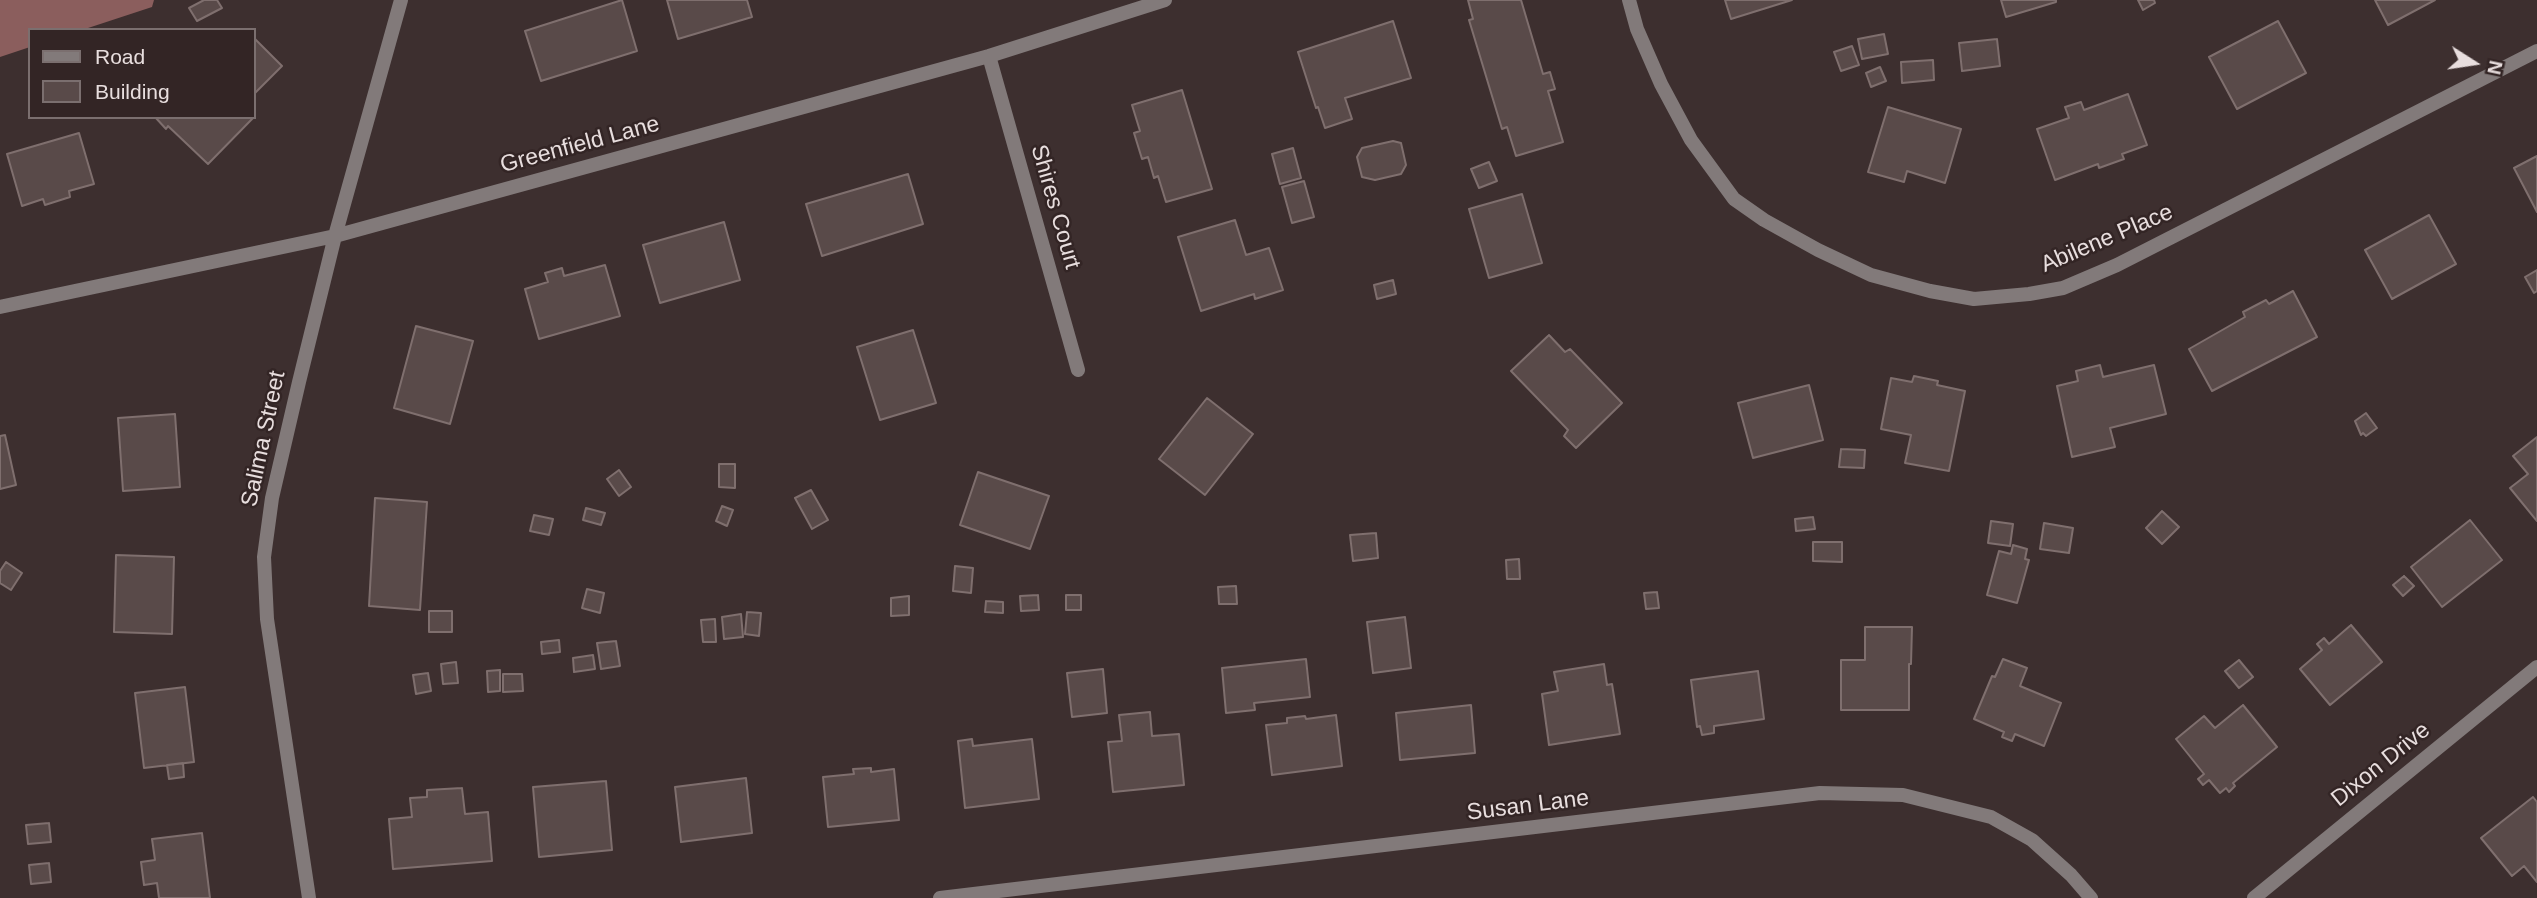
<!DOCTYPE html>
<style>
body{margin:0}
#map{position:relative;width:2537px;height:898px;overflow:hidden;background:#3d2f2f;font-family:Helvetica,sans-serif}
canvas{display:block}
.legend{position:absolute;left:28px;top:28px;width:228px;height:91px;box-sizing:border-box;background:#332525;border:2px solid #7b6f6f;margin:0;padding:9px 12px;list-style:none;font-size:21px;color:#e8dede}
.legend li{display:flex;align-items:center;gap:14px;height:35px}
.legend b{width:35px;border:2px solid #7b6f6f}
.north{position:absolute;left:2439px;top:28px;width:70px;height:70px;-webkit-text-stroke:5px #332525;paint-order:stroke;rotate:102deg;font-size:19px;font-weight:700;line-height:28px;text-align:center;color:#e8dede}
.north::after{content:'';display:block;margin:auto;width:24px;height:32px;background:#e8dede;clip-path:polygon(50% 0,100% 100%,50% 72%,0 100%)}
</style>
<div id="map">
<canvas width="2537" height="898"></canvas>
<ul class="legend">
<li><b style="height:9px;background:#827a7a"></b>Road</li>
<li><b style="height:19px;background:#594a49"></b>Building</li>
</ul>
<div class="north">N</div>
</div>
<script>
const context = document.querySelector('canvas').getContext('2d');
context.lineJoin = 'round';
function fillPath(path, color) { context.fillStyle = color; context.fill(path, 'evenodd'); }
const toPath = rows => new Path2D(rows.map(r => 'M' + r).join(''));
function strokePath(path, color, width, dash) { context.strokeStyle = color; context.lineWidth = width; context.lineCap = dash ? 'butt' : 'round'; context.setLineDash(dash || []); context.stroke(path); }
function write(font, color, halo, rows, align = 'center') {
  context.font = font + ' Helvetica,sans-serif'; context.lineWidth = 5; context.setLineDash([]); context.textBaseline = 'middle'; context.strokeStyle = halo; context.fillStyle = color; for (const [text, x, y, turn = 0] of rows) {
    context.save(); context.translate(x, y); context.rotate((+turn || 0) * Math.PI / 180); context.textAlign = isNaN(turn) ? turn : align; if (halo) context.strokeText(text, 0, 0); context.fillText(text, 0, 0); context.restore();
  }
}
fillPath(toPath([
 [0,0,154,0,152,7,82,30,30,30,30,47,0,57]
]), '#8b5e5d');
const building = toPath([
 [204,0,217,0,222,8,197,21,189,8,204,0],
 [622,0,637,51,541,81,525,31,622,0],
 [667,0,747,0,752,17,678,39,667,0],
 [1468,0,1521,0,1543,74,1550,72,1555,89,1548,91,1563,142,1516,156,1507,127,1502,129,1469,20,1473,19,1468,0],
 [1725,0,1792,0,1731,19,1725,0],
 [2001,0,2056,0,2056,2,2006,17,2001,0],
 [2138,0,2154,0,2155,3,2143,10,2138,0],
 [2375,0,2435,0,2388,25,2375,0],
 [1393,21,1411,78,1345,98,1352,119,1325,128,1318,107,1316,108,1298,52,1393,21],
 [2278,21,2306,73,2237,109,2209,57,2278,21],
 [1884,34,1888,54,1862,59,1858,39,1884,34],
 [254,38,282,66,254,94,254,38],
 [1997,39,2000,66,1962,71,1959,43,1997,39],
 [1852,46,1859,65,1841,71,1834,52,1852,46],
 [1933,60,1934,80,1902,83,1901,62,1933,60],
 [1880,67,1886,81,1871,87,1866,73,1880,67],
 [1182,90,1212,189,1166,202,1158,176,1154,178,1148,157,1142,159,1134,133,1140,131,1132,105,1182,90],
 [2128,94,2147,145,2122,154,2124,159,2099,168,2098,164,2055,180,2037,129,2069,118,2065,107,2081,102,2084,110,2128,94],
 [1888,107,1961,129,1945,183,1907,171,1904,182,1868,172,1888,107],
 [155,117,254,117,208,164,168,126,166,129,155,117],
 [79,133,94,184,69,191,70,197,45,205,43,199,22,206,7,154,79,133],
 [1393,141,1401,143,1406,165,1401,174,1375,180,1362,177,1357,157,1362,148,1393,141],
 [1293,148,1301,178,1280,184,1272,154,1293,148],
 [2537,156,2537,212,2514,168,2537,156],
 [1489,162,1497,181,1479,188,1471,169,1489,162],
 [908,174,923,224,822,256,806,204,908,174],
 [1304,181,1314,217,1292,223,1282,187,1304,181],
 [1522,194,1542,263,1489,278,1469,209,1522,194],
 [2429,215,2456,264,2392,299,2365,250,2429,215],
 [1235,220,1246,255,1269,248,1283,290,1255,299,1254,294,1201,311,1178,237,1235,220],
 [724,222,740,280,660,303,643,245,724,222],
 [605,265,620,316,539,339,525,289,548,282,545,273,562,268,564,276,605,265],
 [2537,270,2537,291,2534,293,2525,277,2537,270],
 [1393,280,1396,294,1377,299,1374,285,1393,280],
 [2293,291,2317,337,2212,391,2189,349,2245,317,2243,312,2266,300,2269,304,2293,291],
 [416,326,473,341,450,424,394,408,416,326],
 [913,330,936,403,880,420,857,347,913,330],
 [1549,335,1565,352,1570,349,1622,403,1576,448,1564,436,1568,430,1511,371,1549,335],
 [2100,365,2103,377,2154,365,2166,414,2110,428,2115,447,2072,457,2057,386,2078,381,2076,371,2100,365],
 [1914,376,1938,381,1937,385,1965,391,1949,471,1905,463,1911,435,1881,429,1891,378,1912,382,1914,376],
 [1809,385,1823,440,1753,458,1738,403,1809,385],
 [1207,398,1253,434,1205,495,1159,459,1207,398],
 [2366,413,2377,428,2366,436,2363,433,2361,435,2355,421,2366,413],
 [175,414,180,487,123,491,118,418,175,414],
 [5,435,16,485,0,489,0,436,5,435],
 [2537,437,2537,521,2510,488,2528,474,2513,456,2537,437],
 [1841,449,1865,450,1864,468,1839,467,1841,449],
 [719,464,735,464,735,488,719,487,719,464],
 [619,470,631,487,619,496,607,479,619,470],
 [978,472,1049,496,1030,549,960,525,978,472],
 [811,490,828,520,812,529,795,498,811,490],
 [375,498,427,502,420,610,369,606,375,498],
 [722,506,733,510,727,526,716,521,722,506],
 [586,508,605,513,601,525,583,520,586,508],
 [2162,511,2179,527,2162,544,2146,528,2162,511],
 [534,515,553,519,549,535,530,531,534,515],
 [1813,517,1815,529,1796,531,1795,519,1813,517],
 [2470,520,2502,560,2442,607,2411,567,2470,520],
 [1991,521,2013,524,2010,546,1988,543,1991,521],
 [2044,523,2073,528,2069,553,2040,549,2044,523],
 [1376,533,1378,558,1353,561,1350,535,1376,533],
 [1813,542,1842,542,1842,562,1813,561,1813,542],
 [2013,545,2027,549,2025,559,2029,560,2017,603,1987,595,1999,551,2011,554,2013,545],
 [116,555,174,557,172,634,114,632,116,555],
 [1519,559,1520,579,1507,579,1506,560,1519,559],
 [6,562,22,573,11,590,0,583,0,571,6,562],
 [955,566,973,568,971,593,953,591,955,566],
 [2404,576,2414,586,2403,596,2393,585,2404,576],
 [1236,586,1237,604,1219,604,1218,587,1236,586],
 [587,589,604,593,600,613,582,608,587,589],
 [1657,592,1659,608,1646,609,1644,593,1657,592],
 [1038,595,1039,610,1021,611,1020,596,1038,595],
 [1066,595,1081,595,1081,610,1066,610,1066,595],
 [909,596,909,615,891,616,891,598,909,596],
 [986,601,1003,602,1003,613,985,612,986,601],
 [429,611,452,611,452,632,429,632,429,611],
 [747,612,761,613,759,636,745,634,747,612],
 [741,614,743,637,724,639,722,617,741,614],
 [1405,617,1411,668,1373,673,1367,622,1405,617],
 [715,619,716,642,703,642,701,620,715,619],
 [2351,625,2382,662,2330,705,2300,669,2322,650,2317,644,2324,638,2329,644,2351,625],
 [1865,627,1912,627,1911,664,1909,664,1909,710,1841,710,1841,660,1865,660,1865,627],
 [559,640,560,652,542,654,541,642,559,640],
 [616,641,620,666,601,669,597,643,616,641],
 [593,655,595,669,574,672,573,658,593,655],
 [1306,659,1310,697,1254,703,1255,710,1226,713,1222,668,1306,659],
 [2003,659,2027,668,2020,686,2061,703,2044,746,2015,734,2012,741,2002,737,2004,732,1974,719,1992,676,1995,677,2003,659],
 [2239,660,2253,677,2239,688,2225,671,2239,660],
 [456,662,458,683,443,684,441,664,456,662],
 [1604,664,1607,685,1612,684,1620,734,1549,745,1542,694,1558,691,1554,672,1604,664],
 [1103,669,1107,713,1072,717,1067,673,1103,669],
 [500,670,500,691,488,692,487,671,500,670],
 [1758,671,1764,719,1714,726,1714,733,1702,735,1700,726,1697,727,1691,680,1758,671],
 [428,673,431,691,416,694,413,675,428,673],
 [503,674,522,674,523,691,503,692,503,674],
 [185,687,194,762,144,768,135,693,185,687],
 [1471,705,1475,753,1400,760,1396,713,1471,705],
 [2243,705,2277,747,2233,783,2235,786,2229,792,2226,788,2220,793,2209,780,2203,785,2198,779,2204,774,2176,739,2204,716,2215,728,2243,705],
 [1150,712,1152,736,1179,734,1184,785,1113,792,1108,742,1122,741,1119,715,1150,712],
 [1336,715,1342,766,1272,775,1266,725,1287,723,1287,718,1305,716,1306,719,1336,715],
 [972,739,973,746,1032,739,1039,799,965,808,958,741,972,739],
 [183,763,184,777,169,779,167,765,183,763],
 [871,768,871,772,894,769,899,820,828,827,823,777,854,774,853,769,871,768],
 [746,778,752,833,681,842,675,787,746,778],
 [606,781,612,850,539,857,533,787,606,781],
 [462,788,465,814,488,812,492,861,393,869,389,819,412,817,410,798,427,797,427,790,462,788],
 [2533,797,2537,802,2537,882,2524,866,2512,876,2481,838,2533,797],
 [49,823,51,842,28,844,26,825,49,823],
 [202,833,210,898,159,898,157,883,144,885,141,862,155,860,152,839,202,833],
 [49,863,51,882,31,884,29,865,49,863]
]);
fillPath(building, '#594a49');
strokePath(building, '#7f6f6e', 2);
strokePath(toPath([
 [1629,0,1637,29,1661,84,1691,140,1734,199,1764,220,1818,250,1871,275,1930,291,1974,299,2029,294,2063,288,2117,265,2537,51],
 [989,56,1078,370],
 [0,307,335,236,989,56,1165,0],
 [309,898,267,619,264,557,272,498,299,382,335,236,401,0],
 [940,898,1820,793,1903,795,1991,817,2032,840,2071,875,2091,898],
 [2254,898,2537,667]
]), '#827a7a', 14);
write('23px', '#e8dede', '#332525', [
 ["Greenfield Lane",580,145,-15],
 ["Shires Court",1055,207,74],
 ["Abilene Place",2107,239,-23],
 ["Salima Street",264,439,-78],
 ["Dixon Drive",2381,765,-39],
 ["Susan Lane",1528,806,-7]
]);
</script>
